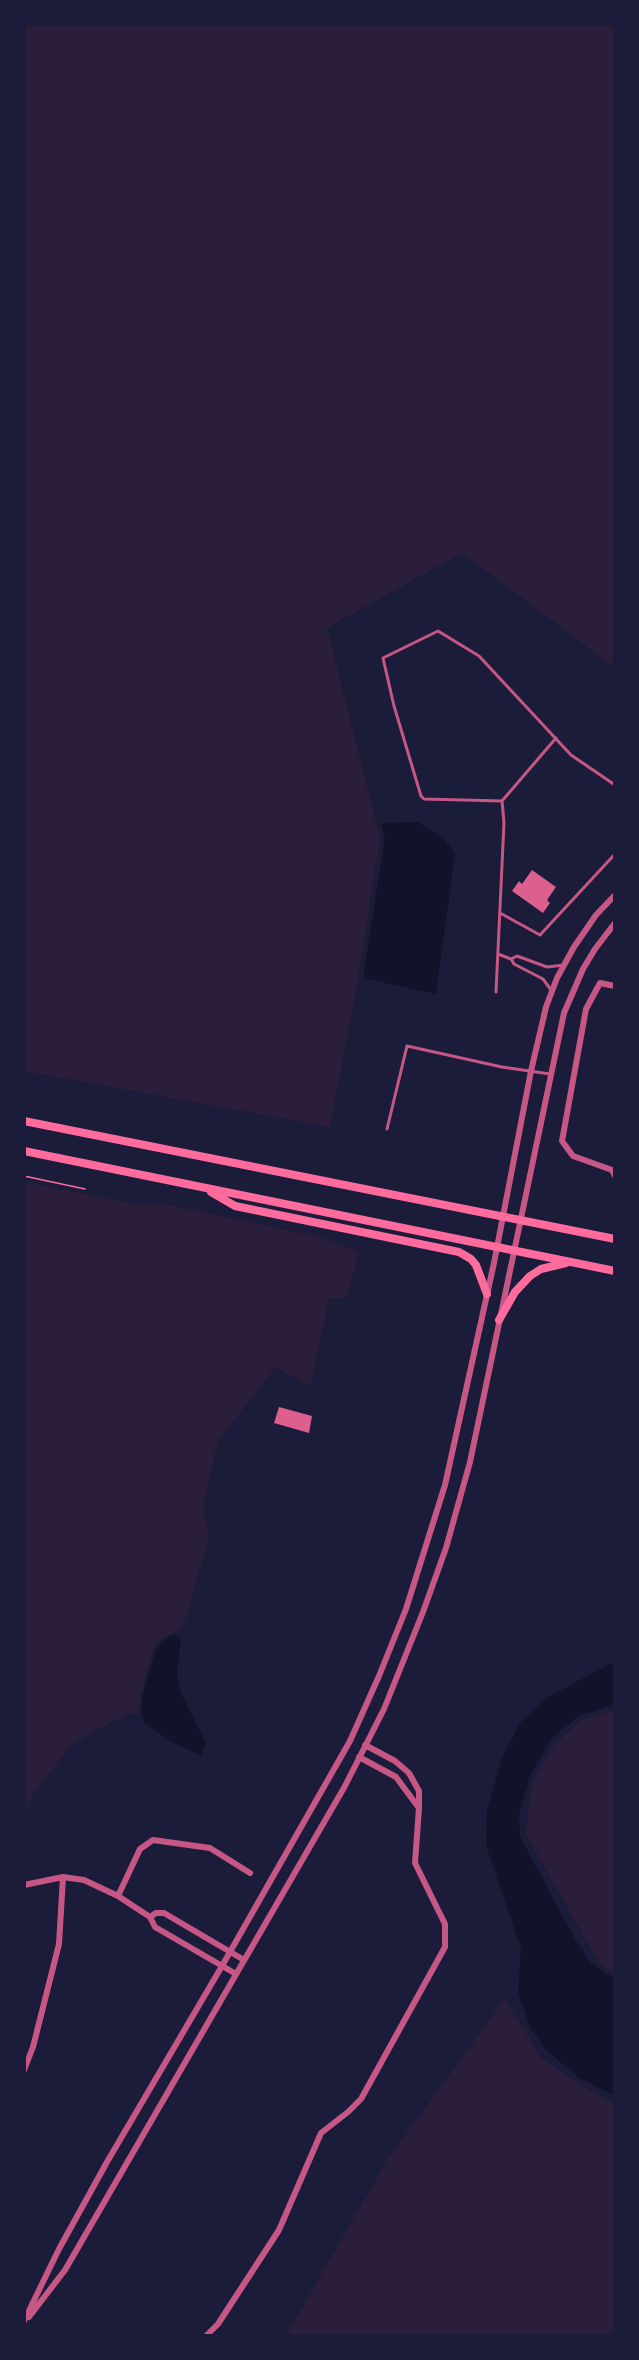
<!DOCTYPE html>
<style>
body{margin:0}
#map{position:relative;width:639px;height:2360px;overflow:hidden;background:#1b1b3a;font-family:Mulish,sans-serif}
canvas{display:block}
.frame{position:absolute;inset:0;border:26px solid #1b1b3a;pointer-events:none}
</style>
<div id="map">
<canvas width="639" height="2360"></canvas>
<div class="frame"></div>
</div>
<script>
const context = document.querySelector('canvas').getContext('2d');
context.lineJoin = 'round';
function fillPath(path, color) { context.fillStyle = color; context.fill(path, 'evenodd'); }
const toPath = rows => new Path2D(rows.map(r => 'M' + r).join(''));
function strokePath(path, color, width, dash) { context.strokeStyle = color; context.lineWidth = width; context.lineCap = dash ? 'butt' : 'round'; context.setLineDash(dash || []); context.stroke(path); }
fillPath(toPath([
 [24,24,615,24,615,668,462,553,327,628,380,838,358,981,330,1127,24,1071],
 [24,1182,130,1203,166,1204,320,1237,359,1252,347,1298,329,1298,310,1387,276,1367,218,1441,203,1506,209,1537,183,1627,162,1639,154,1647,141,1694,139,1713,126,1715,73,1743,35,1791,24,1813],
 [615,1710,615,1974,600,1965,526,1834,532,1782,554,1745,581,1720],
 [505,1999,541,2058,576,2082,615,2104,615,2336,286,2336,387,2160]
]), '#2a1e3b');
fillPath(toPath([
 [418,822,443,838,455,853,436,994,363,978,385,838,381,823],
 [175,1635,181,1638,177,1673,180,1691,206,1743,201,1756,172,1742,145,1723,141,1711,143,1694,156,1649,169,1636],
 [615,1661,615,1704,579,1716,553,1737,530,1776,519,1814,520,1837,575,1939,591,1963,615,1980,615,2096,578,2077,545,2049,530,2027,518,1993,521,1948,486,1845,487,1811,502,1758,520,1723,547,1698]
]), '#12122b');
fillPath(toPath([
 [532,870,556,887,547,900,550,903,543,913,512,891,519,881,522,884],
 [279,1407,312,1416,309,1433,274,1423]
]), '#dd5f8e');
strokePath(toPath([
 [24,1176,85,1189]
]), '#ff6b9d', 1.5);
strokePath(toPath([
 [502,801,424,799,421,796,394,706,383,658,438,631,479,656,571,755,615,785],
 [500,913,540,935,615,854],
 [498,954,511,959,514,964,543,979,551,990],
 [511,959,517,956,547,967,564,965],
 [496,992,504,823,502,801,556,738],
 [387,1129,407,1046,502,1067,550,1074]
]), '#c65784', 3);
strokePath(toPath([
 [615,986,600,983,586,1009,562,1141,573,1156,612,1170,615,1176],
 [359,1757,396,1777,419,1808,419,1791,409,1773,395,1761,365,1745],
 [24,1885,63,1877,84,1880,118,1896,150,1917,155,1927,236,1974],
 [118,1896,140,1849,153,1840,210,1848,250,1873],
 [150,1917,156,1913,164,1913,244,1960],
 [24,2070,33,2047,59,1944,63,1877],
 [29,2317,65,2270,345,1786,384,1709,423,1612,446,1548,470,1462,564,1013,583,969,595,949,615,923],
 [24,2321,59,2249,107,2162,222,1966,350,1741,379,1676,406,1609,445,1485,494,1263,531,1071,546,1007,557,978,574,947,596,915,615,895],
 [206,2336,218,2324,279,2230,321,2133,348,2112,361,2099,445,1947,445,1924,415,1863,419,1808]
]), '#c65784', 6);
strokePath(toPath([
 [24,1121,615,1239],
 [24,1151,615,1271],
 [211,1192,235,1206,459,1252,471,1259,476,1265,487,1294],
 [499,1320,515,1292,530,1276,541,1269,566,1263]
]), '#ff6b9d', 8);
</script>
